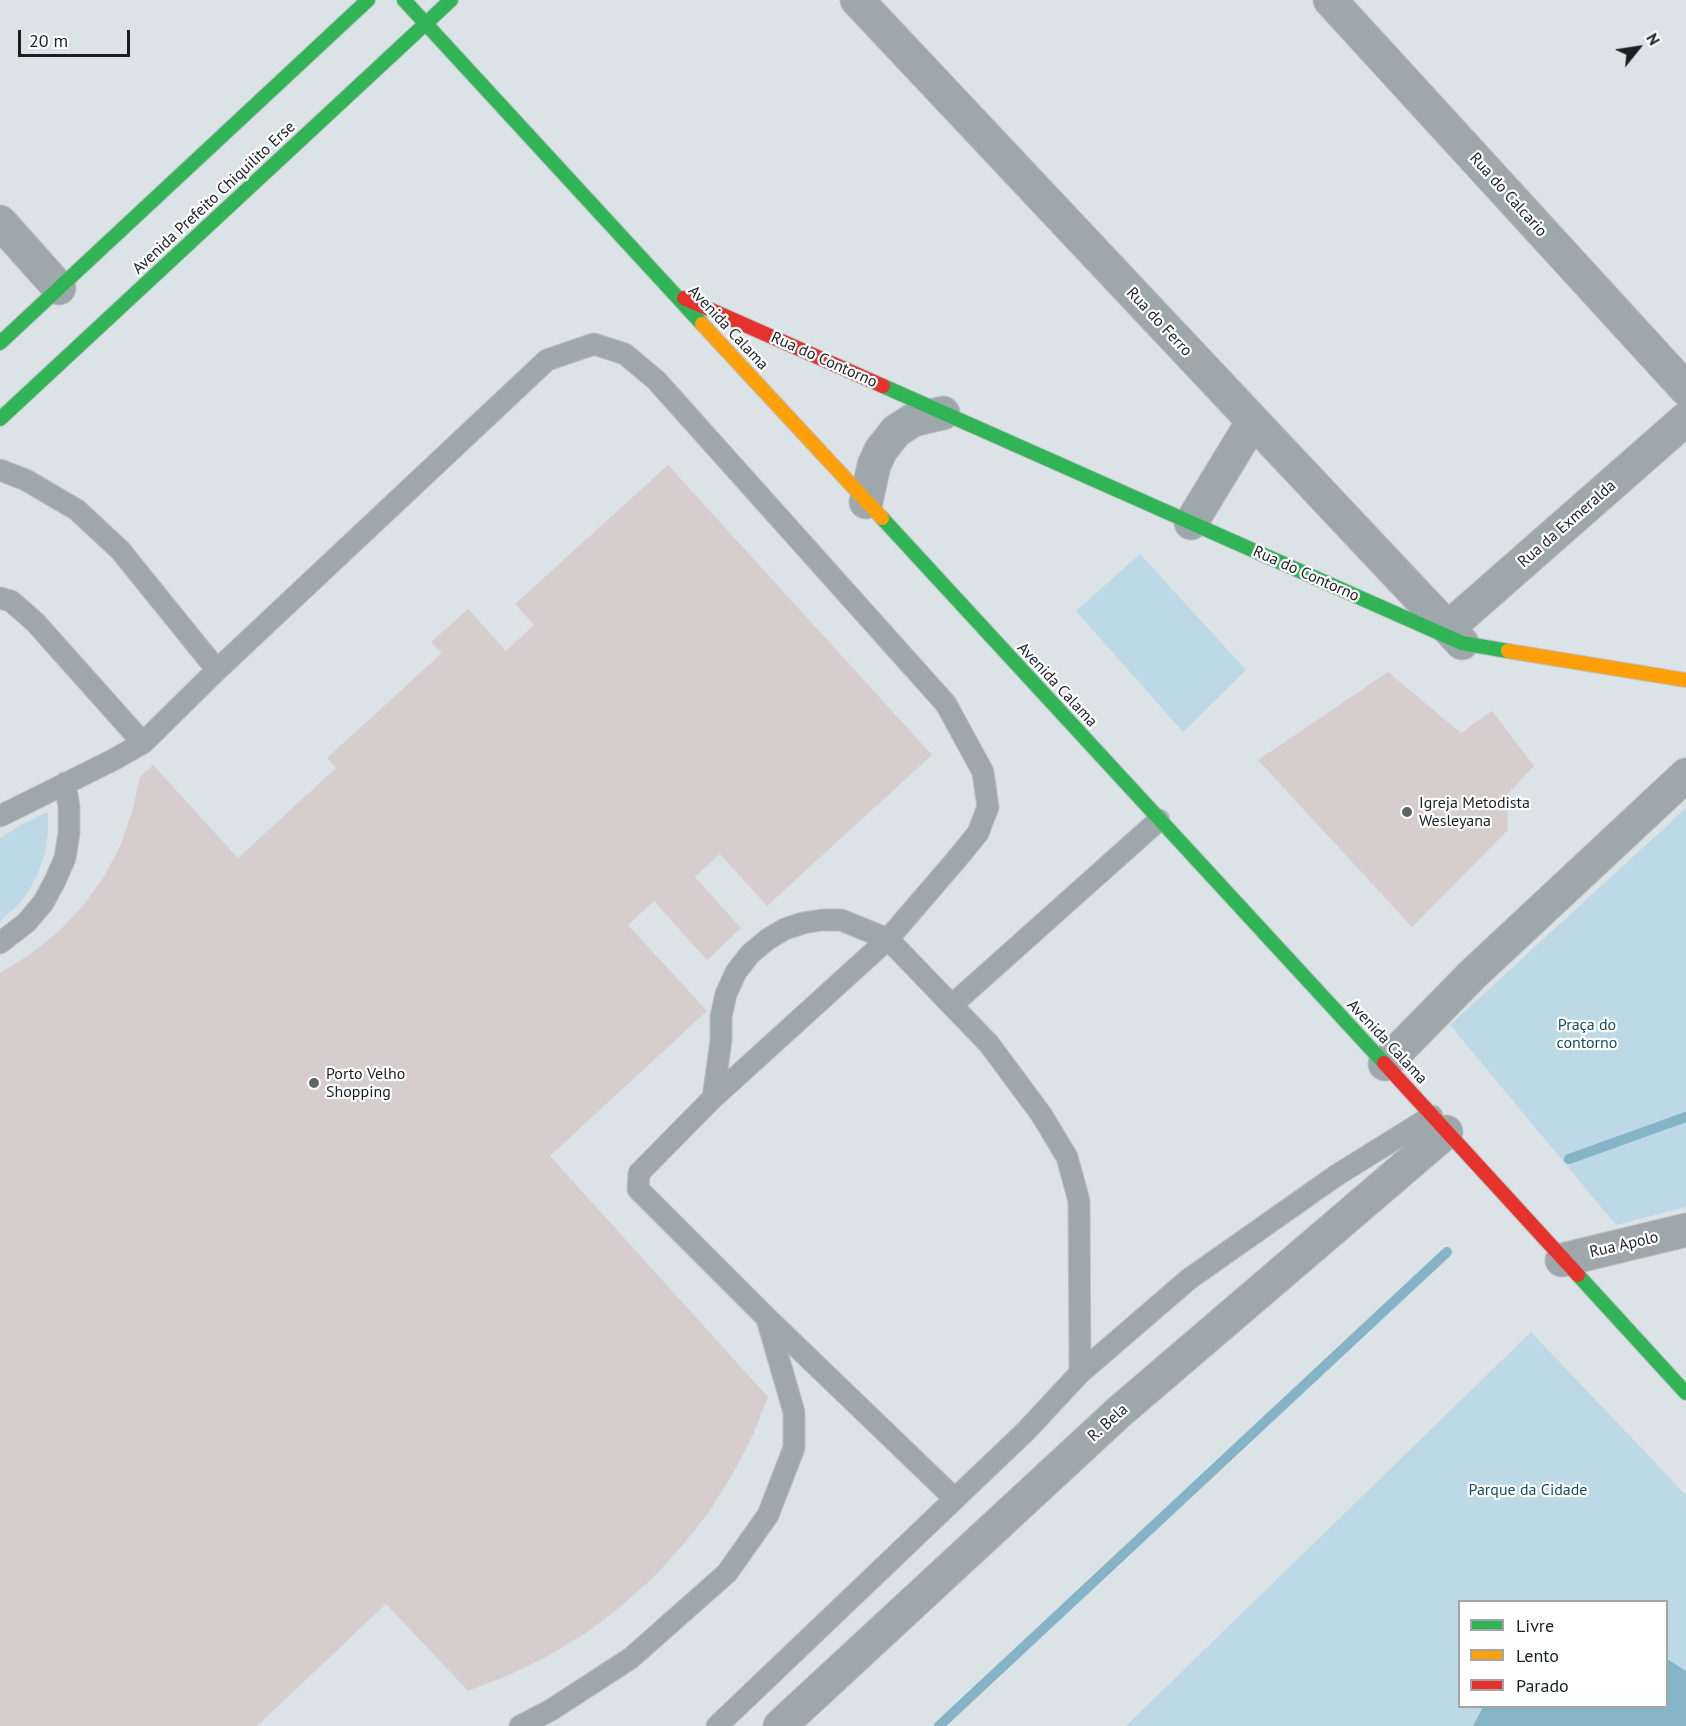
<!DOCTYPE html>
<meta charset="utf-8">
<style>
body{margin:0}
#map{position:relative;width:1686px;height:1726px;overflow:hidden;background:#dce3e6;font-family:"PT Sans",sans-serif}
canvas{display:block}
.legend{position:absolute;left:1458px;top:1600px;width:210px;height:108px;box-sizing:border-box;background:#fff;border:2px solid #a3a5a6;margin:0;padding:8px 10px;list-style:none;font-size:18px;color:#1a1f21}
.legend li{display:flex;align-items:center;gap:12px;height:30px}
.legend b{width:30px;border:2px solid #a3a5a6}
.north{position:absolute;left:1608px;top:18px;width:60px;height:60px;-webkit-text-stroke:4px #fff;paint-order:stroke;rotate:60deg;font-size:16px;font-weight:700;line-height:24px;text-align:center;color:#1a1f21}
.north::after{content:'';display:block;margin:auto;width:21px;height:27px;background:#1a1f21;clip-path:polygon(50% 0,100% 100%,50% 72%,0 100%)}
.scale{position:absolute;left:18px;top:30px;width:112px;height:27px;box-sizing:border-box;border:3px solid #1a1f21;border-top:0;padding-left:8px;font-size:18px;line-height:21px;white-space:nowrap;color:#1a1f21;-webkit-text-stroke:4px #fff;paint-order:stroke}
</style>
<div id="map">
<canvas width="1686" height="1726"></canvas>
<ul class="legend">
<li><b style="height:8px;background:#30b455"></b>Livre</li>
<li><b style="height:8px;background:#ff9f0a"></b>Lento</li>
<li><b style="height:8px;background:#e5322d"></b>Parado</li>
</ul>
<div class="north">N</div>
<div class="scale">20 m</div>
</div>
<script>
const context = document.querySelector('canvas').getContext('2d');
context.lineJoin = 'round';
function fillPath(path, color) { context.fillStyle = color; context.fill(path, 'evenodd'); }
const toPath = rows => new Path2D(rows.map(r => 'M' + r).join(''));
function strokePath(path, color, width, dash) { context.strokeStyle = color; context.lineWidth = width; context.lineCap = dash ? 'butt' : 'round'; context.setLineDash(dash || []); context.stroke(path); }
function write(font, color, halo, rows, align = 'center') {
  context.font = font + ' "PT Sans",sans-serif'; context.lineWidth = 4.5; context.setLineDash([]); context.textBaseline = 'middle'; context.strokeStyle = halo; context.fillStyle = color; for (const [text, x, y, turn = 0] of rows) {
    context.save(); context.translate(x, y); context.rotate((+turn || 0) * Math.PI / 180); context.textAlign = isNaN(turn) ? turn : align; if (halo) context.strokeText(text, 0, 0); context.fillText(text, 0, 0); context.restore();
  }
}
fillPath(toPath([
 [1140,554,1246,670,1183,732,1076,611],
 [1686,808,1686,1207,1616,1225,1450,1025],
 [48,812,48,832,45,853,38,873,29,891,16,907,0,921,0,838,22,824],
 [1531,1332,1686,1495,1686,1726,1126,1726],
 [1460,1602,1666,1602,1666,1706,1460,1706]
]), '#bdd9e5');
fillPath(toPath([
 [1667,1659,1686,1671,1686,1726,1473,1726,1483,1707,1666,1706]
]), '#84b4c6');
strokePath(toPath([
 [1569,1159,1686,1117],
 [939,1726,1447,1252]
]), '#84b4c6', 10);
fillPath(toPath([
 [668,465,932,755,767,906,720,854,695,877,741,928,707,960,654,901,628,925,707,1011,550,1156,768,1397,752,1437,732,1475,709,1512,682,1546,653,1578,620,1607,586,1633,548,1656,509,1675,468,1691,386,1604,257,1726,0,1726,0,973,29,955,57,933,82,907,103,878,120,846,132,812,140,777,153,765,238,858,336,768,327,758,442,653,431,642,468,609,506,651,534,625,515,604],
 [1388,672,1461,733,1492,711,1534,766,1507,795,1508,830,1412,927,1258,760]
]), '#d6cdce');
const lane = toPath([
 [0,470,26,480,77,510,120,550,217,670],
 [0,598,11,601,35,622,143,743],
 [0,816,113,760,143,743,217,670,547,360,594,344,625,354,656,380,946,704,983,772,988,807,978,833,956,860,888,939,713,1098,639,1173,638,1189,767,1318,955,1499],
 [0,943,26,923,43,903,55,881,65,858,69,833,69,807,65,783],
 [952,1005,1159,820],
 [713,1098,721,1040,721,1017,726,994,736,972,750,954,768,939,785,929,803,923,822,920,841,920,888,939,989,1044,1041,1114,1067,1157,1079,1201,1080,1373],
 [520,1726,551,1710,631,1658,727,1573,768,1515,794,1448,794,1412,767,1319],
 [717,1726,1026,1431,1080,1373,1189,1279,1337,1175,1432,1116]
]);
const street = toPath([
 [857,0,1462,643],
 [1330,0,1686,389],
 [0,222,59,288],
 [866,502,874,465,881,450,896,431,913,420,943,413],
 [1191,523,1253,421],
 [1448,628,1686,419],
 [1385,1064,1472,975,1686,775],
 [1562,1260,1686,1230],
 [780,1726,1119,1412,1446,1132]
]);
const fast = toPath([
 [404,0,702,324],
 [0,343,368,0],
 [883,386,1462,643,1508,651],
 [0,419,451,0],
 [882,518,1384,1063],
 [1578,1275,1686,1393]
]);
const slow = toPath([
 [702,324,882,518],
 [1508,651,1686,680]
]);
const jam = toPath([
 [684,298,883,386],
 [1384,1063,1578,1275]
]);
strokePath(lane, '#babfc2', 23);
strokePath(street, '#babfc2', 35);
strokePath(fast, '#babfc2', 16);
strokePath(slow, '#babfc2', 16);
strokePath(jam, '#babfc2', 16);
strokePath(lane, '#9ea8ab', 21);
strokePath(street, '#9ea8ab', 33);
strokePath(fast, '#30b455', 14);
strokePath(slow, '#ff9f0a', 14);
strokePath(jam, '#e5322d', 14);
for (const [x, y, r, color] of [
 [1407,812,6,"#5e6466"],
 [314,1083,6,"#5e6466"]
]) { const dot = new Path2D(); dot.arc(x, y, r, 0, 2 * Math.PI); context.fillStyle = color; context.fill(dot); strokePath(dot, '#fff', 2); }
write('16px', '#1a1f21', '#fff', [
 ["Rua do Calcario",1508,195,48],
 ["Avenida Prefeito Chiquilito Erse",214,198,-43],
 ["Rua do Ferro",1159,322,47],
 ["Avenida Calama",728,328,47],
 ["Rua do Contorno",824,360,24],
 ["Rua da Exmeralda",1567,524,-41],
 ["Rua do Contorno",1306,574,24],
 ["Avenida Calama",1057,685,47],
 ["Avenida Calama",1387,1042,47],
 ["Rua Apolo",1624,1245,-13],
 ["R. Bela",1108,1423,-42]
]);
write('16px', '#1a1f21', '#fff', [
 ["Igreja Metodista",1419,803],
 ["Wesleyana",1419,821],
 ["Porto Velho",326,1074],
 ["Shopping",326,1092]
], 'left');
write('16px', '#164c5f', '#fff', [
 ["Praça do",1587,1025],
 ["contorno",1587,1043],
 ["Parque da Cidade",1528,1490]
]);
</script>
